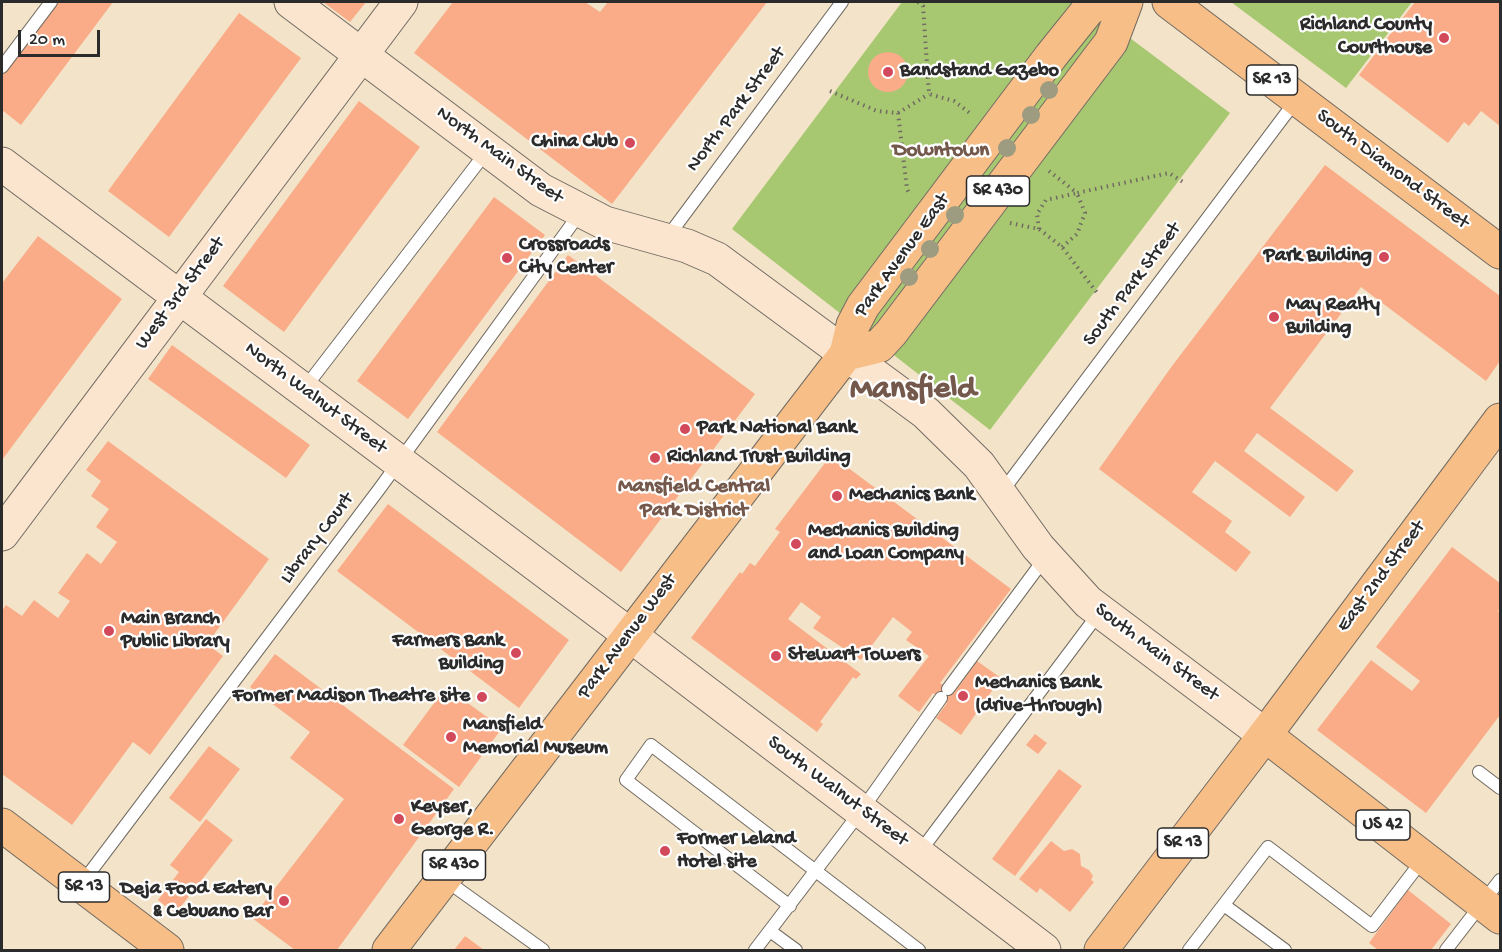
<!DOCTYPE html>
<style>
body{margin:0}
#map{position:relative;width:1502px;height:952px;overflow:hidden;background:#f3e3c9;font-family:"Gochi Hand",sans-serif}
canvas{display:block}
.frame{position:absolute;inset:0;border:3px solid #2b2b2b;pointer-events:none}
.scale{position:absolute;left:18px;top:30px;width:82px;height:27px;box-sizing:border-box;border:3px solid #2b2b2b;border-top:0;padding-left:8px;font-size:18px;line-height:21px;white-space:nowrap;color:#2b2b2b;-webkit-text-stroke:4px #fff;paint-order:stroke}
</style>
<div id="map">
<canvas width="1502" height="952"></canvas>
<div class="frame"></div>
<div class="scale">20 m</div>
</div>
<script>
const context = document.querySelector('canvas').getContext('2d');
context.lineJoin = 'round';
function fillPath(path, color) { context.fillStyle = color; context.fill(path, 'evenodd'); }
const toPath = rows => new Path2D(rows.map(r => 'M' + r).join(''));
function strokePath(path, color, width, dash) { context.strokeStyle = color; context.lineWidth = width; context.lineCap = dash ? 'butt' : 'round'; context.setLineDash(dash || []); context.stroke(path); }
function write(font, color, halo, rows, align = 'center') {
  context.font = font + ' "Gochi Hand",sans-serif'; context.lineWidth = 4.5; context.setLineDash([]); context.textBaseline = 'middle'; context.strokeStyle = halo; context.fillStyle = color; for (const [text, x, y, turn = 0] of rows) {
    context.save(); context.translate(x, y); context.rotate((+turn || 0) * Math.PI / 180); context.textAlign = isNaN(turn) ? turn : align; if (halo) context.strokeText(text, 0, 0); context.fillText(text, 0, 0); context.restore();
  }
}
fillPath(toPath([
 [902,2,1082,2,1230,113,990,430,732,229],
 [1231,2,1412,2,1346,88]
]), '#a7c871');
fillPath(toPath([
 [57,2,113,2,21,125,2,110,2,75],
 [323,2,366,2,350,22],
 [453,2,585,2,600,12,608,2,767,2,612,204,414,53],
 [1415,2,1500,2,1500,126,1481,111,1469,126,1464,122,1448,143,1359,75],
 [239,13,301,58,169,237,108,191],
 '868 72a20 20 0 1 1 40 0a20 20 0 1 1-40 0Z',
 [359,101,420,147,284,332,223,286],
 [1325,165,1500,296,1500,361,1486,381,1361,287,1270,408,1354,471,1337,492,1257,433,1244,451,1305,497,1290,517,1215,461,1192,492,1232,521,1225,532,1251,552,1236,572,1099,469,1172,366],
 [494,197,545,235,408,419,357,381],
 [38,236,122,299,2,460,2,281,3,282],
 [568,255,755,394,621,572,437,432],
 [172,345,310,445,286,478,148,379],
 [108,441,269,559,207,644,223,656,150,755,133,742,72,825,2,774,2,611,6,605,22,616,34,600,58,618,70,601,58,593,87,553,101,564,117,542,96,527,109,509,91,496,101,481,86,470],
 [831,455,1011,589,940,683,954,693,977,661,1001,678,961,735,936,718,947,703,933,693,919,712,898,696,929,656,906,640,912,632,893,617,861,660,813,628,821,617,801,602,788,619,861,674,856,679,853,677,820,722,823,724,817,732,691,638,740,572,742,574,750,563,755,566,780,532,775,529],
 [388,504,569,640,519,708,337,571],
 [1452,547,1500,583,1500,608,1498,611,1500,613,1500,715,1426,813,1317,730,1371,660,1412,691,1420,681,1376,647],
 [275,654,454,789,337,950,295,950,252,918,344,799,290,758,310,732,250,687],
 [446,687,502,728,459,787,403,745],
 [1035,734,1047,743,1038,754,1026,745],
 [209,746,240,769,200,822,169,798],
 [1059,769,1082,786,1015,876,992,859],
 [206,819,233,840,175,914,158,900,179,872,170,865],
 [1051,841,1064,851,1072,849,1080,854,1081,866,1089,870,1093,876,1091,880,1094,882,1070,912,1040,888,1037,893,1019,879],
 [1408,890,1451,924,1431,950,1378,950,1369,943],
 [465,936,484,950,454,950]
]), '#f9ac87');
const lane = toPath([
 [2,67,51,2],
 [666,239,842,2],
 [304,389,487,151],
 [1001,493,1297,99],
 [948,689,1045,558],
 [1479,772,1500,788],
 [919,853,1099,613],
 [444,879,543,950],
 [82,883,380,488,580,213],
 [1224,905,1285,950],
 [790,906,626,780,651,745,919,950],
 [770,931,796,950],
 [755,950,861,811,941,698],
 [1189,950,1268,847,1372,926,1424,858],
 [1446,950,1500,880]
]);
const secondary = toPath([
 [291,2,541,190,605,223,687,246,717,259,926,413,979,465,1038,547,1088,602,1265,735],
 [2,164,630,635,1044,950],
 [2,534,401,2]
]);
const primary = toPath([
 [846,354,879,346,891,333,1111,42,1126,2],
 [1265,735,1500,420],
 [389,950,846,354,853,325,863,306,1051,56,1088,10,1098,2]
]);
const highway = toPath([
 [1169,2,1500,252],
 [2,825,167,950],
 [1101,950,1265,735,1500,917]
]);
strokePath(lane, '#716b62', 14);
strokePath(secondary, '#716b62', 35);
strokePath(primary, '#716b62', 35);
strokePath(highway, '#716b62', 35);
strokePath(toPath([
 [918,2,923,6,929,94,954,101,971,114],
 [830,91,877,111,898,113,907,189,910,195],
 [898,113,929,94],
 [1049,171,1077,193,1169,173,1183,182],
 [1010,223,1039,229,1062,247,1098,294],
 [1039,229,1037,214,1046,200,1077,193,1085,213,1077,234,1062,247]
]), '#716b62', 4, [1.5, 4.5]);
strokePath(lane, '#fff', 12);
strokePath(secondary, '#fce5cf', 33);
strokePath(primary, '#f7be87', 33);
strokePath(highway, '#f7be87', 33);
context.fillStyle = '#9d9c80';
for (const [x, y] of [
 [1049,90],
 [1031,115],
 [1007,148],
 [955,215],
 [930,249],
 [909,277]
]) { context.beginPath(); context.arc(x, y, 9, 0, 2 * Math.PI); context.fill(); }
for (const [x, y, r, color] of [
 [1444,38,6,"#d1495b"],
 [888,72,6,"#d1495b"],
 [630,143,6,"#d1495b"],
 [1384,257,6,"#d1495b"],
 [507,258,6,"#d1495b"],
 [1274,317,6,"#d1495b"],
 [685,429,6,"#d1495b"],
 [655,458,6,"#d1495b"],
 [837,496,6,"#d1495b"],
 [796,544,6,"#d1495b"],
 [109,631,6,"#d1495b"],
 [516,653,6,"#d1495b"],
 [776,656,6,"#d1495b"],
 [963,696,6,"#d1495b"],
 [482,697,6,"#d1495b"],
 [451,737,6,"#d1495b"],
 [399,819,6,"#d1495b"],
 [665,851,6,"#d1495b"],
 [284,901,6,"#d1495b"]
]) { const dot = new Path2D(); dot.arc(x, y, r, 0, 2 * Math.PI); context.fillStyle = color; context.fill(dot); strokePath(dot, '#fff', 2); }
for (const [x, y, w] of [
 [1272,80,51],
 [998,191,63],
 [1383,825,54],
 [1183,843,51],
 [454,865,63],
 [84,887,51]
]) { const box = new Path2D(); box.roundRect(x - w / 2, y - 15, w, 30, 4.5); context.fillStyle = '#fff'; context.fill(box); strokePath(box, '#2b2b2b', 1.5); }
write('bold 18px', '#2b2b2b', null, [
 ["SR 13",1272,80],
 ["SR 430",998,191],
 ["US 42",1383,825],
 ["SR 13",1183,843],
 ["SR 430",454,865],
 ["SR 13",84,887]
]);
write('bold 20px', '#2b2b2b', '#fff', [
 ["Richland County",1432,26,"right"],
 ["Courthouse",1432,49,"right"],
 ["Bandstand Gazebo",900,72],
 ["China Club",618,143,"right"],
 ["Crossroads",519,246],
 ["City Center",519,269],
 ["Park Building",1372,257,"right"],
 ["May Realty",1286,306],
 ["Building",1286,329],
 ["Park National Bank",697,429],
 ["Richland Trust Building",667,458],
 ["Mechanics Bank",849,496],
 ["Mechanics Building",808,532],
 ["and Loan Company",808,555],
 ["Main Branch",121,620],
 ["Public Library",121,643],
 ["Farmers Bank",504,642,"right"],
 ["Building",504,665,"right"],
 ["Stewart Towers",788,656],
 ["Mechanics Bank",975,684],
 ["(drive-through)",975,707],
 ["Former Madison Theatre site",470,697,"right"],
 ["Mansfield",463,726],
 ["Memorial Museum",463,749],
 ["Keyser,",411,808],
 ["George R.",411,831],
 ["Former Leland",677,840],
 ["Hotel site",677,863],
 ["Deja Food Eatery",272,890,"right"],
 ["& Cebuano Bar",272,913,"right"]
], 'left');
write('20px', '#2b2b2b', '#fff', [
 ["North Park Street",737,110,-53],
 ["North Main Street",499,156,36],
 ["South Diamond Street",1392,170,37],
 ["Park Avenue East",903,256,-54],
 ["South Park Street",1133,285,-53],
 ["West 3rd Street",181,294,-53],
 ["North Walnut Street",315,399,37],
 ["Library Court",318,539,-53],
 ["East 2nd Street",1382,577,-53],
 ["Park Avenue West",628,637,-53],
 ["South Main Street",1156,653,37],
 ["South Walnut Street",837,792,37]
]);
write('bold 21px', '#73584b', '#fff', [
 ["Downtown",941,152],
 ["Mansfield Central",694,488],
 ["Park District",694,512]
]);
write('bold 32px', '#73584b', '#fff', [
 ["Mansfield",913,391]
]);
</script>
